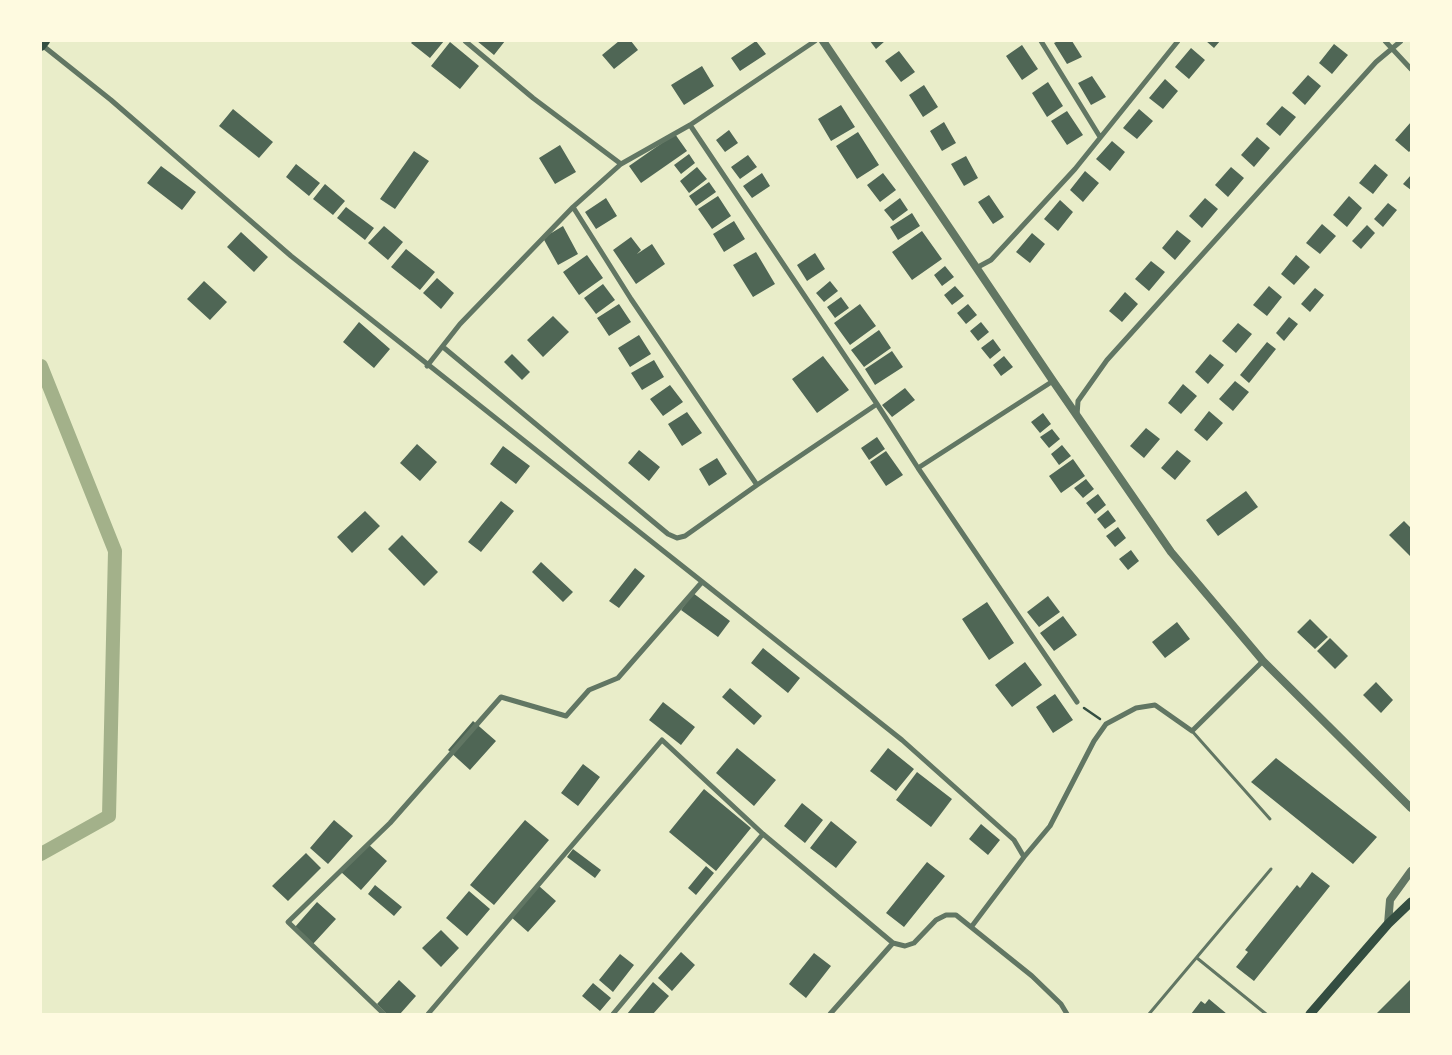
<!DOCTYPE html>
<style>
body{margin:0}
#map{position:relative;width:1452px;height:1055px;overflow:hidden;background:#e9edc9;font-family:"Golos Text",sans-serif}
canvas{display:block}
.frame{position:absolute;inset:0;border:42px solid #fefae0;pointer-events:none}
</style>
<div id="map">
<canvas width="1452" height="1055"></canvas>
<div class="frame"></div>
</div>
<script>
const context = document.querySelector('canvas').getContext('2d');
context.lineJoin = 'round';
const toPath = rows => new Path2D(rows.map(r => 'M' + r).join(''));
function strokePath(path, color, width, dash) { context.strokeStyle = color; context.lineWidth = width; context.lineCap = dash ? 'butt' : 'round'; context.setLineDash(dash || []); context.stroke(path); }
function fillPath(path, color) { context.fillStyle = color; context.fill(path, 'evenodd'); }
strokePath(toPath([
 [41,366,115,551,109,816,41,854]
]), '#a3b18a', 14);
fillPath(toPath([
 [413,41,444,41,430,58,411,43],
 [477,41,505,41,494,55],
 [619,41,631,41,638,50,614,69,602,55],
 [756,41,766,54,740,71,731,58],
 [870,41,885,41,876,49],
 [1058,41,1072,41,1082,57,1067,64,1054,43],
 [1206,41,1220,41,1214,48],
 [450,42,479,66,460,89,431,66],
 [1334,44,1348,55,1332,74,1319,63],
 [1022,45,1038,69,1022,80,1006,56],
 [1191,48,1205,60,1189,79,1175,67],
 [899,51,915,72,901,82,885,61],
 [702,66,714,86,684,105,671,85],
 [1308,75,1321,86,1305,105,1292,93],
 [1092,76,1106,97,1091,105,1078,83],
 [1165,79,1178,91,1163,109,1149,98],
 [1048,82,1063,106,1047,117,1032,93],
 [924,85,938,107,923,117,909,95],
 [841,105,855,127,831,141,818,119],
 [1282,106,1296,117,1280,136,1266,124],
 [233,109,273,142,259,158,219,126],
 [1139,109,1153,121,1137,139,1123,128],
 [1067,111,1083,135,1067,145,1051,121],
 [944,122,956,143,942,151,930,131],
 [1411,122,1411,150,1409,152,1395,140],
 [729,130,738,143,725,152,716,140],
 [858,132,879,165,857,179,836,146],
 [675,134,687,151,641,183,629,166],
 [1257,137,1270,148,1254,167,1241,155],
 [1112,141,1125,152,1110,171,1096,159],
 [560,145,576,172,555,184,539,158],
 [414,151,429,161,395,209,380,199],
 [689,154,695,163,681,174,674,165],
 [748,155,757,167,740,179,731,167],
 [966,156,978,178,964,186,951,164],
 [296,164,320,183,309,196,286,177],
 [1375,164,1388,175,1373,194,1359,183],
 [161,166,196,192,182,210,147,183],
 [697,167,707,179,689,193,680,181],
 [1231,167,1244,178,1228,197,1215,185],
 [1085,171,1099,183,1083,202,1070,190],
 [762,173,770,186,752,198,743,186],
 [883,173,896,190,880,202,867,185],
 [1411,175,1411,190,1403,184],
 [709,182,716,192,696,206,689,196],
 [325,184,345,201,333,215,313,199],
 [989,195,1004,217,993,224,978,202],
 [718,196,731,216,712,229,698,209],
 [1349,196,1362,208,1347,227,1333,215],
 [606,198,617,216,596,229,585,212],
 [900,198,908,210,893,221,884,210],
 [1205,198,1218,209,1202,228,1189,216],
 [1060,200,1073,212,1058,231,1044,219],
 [1388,203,1397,210,1383,227,1374,219],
 [346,207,374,228,365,240,337,218],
 [912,213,920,226,898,240,890,227],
 [734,221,745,239,724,252,713,234],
 [1322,224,1336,236,1320,254,1306,243],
 [1367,225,1375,233,1361,249,1352,241],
 [384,226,403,242,388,260,368,243],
 [563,226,578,254,558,265,543,238],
 [1177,230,1191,241,1175,260,1162,248],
 [922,231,942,259,912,280,892,252],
 [241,232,268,257,254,272,227,247],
 [1032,233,1045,244,1030,263,1016,252],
 [631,237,641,250,637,254,652,244,665,264,636,284,613,250],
 [406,249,435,272,420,290,391,267],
 [756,252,775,284,753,297,733,265],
 [815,253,825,269,807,281,797,265],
 [587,255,603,278,579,295,563,272],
 [1296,255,1310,267,1294,285,1281,274],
 [1151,261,1165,272,1149,291,1135,279],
 [945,266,954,277,942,286,934,275],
 [437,278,454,293,441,309,423,293],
 [204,281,227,302,210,320,187,299],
 [830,281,838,291,824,302,816,293],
 [603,284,615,300,596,314,584,298],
 [955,286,964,296,952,305,944,295],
 [1269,286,1282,297,1267,316,1253,305],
 [1315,288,1324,295,1310,312,1301,304],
 [1125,292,1138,304,1122,322,1109,311],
 [841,297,849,308,835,318,827,307],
 [619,304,631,322,609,336,597,318],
 [860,304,876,326,850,345,834,323],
 [968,304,977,315,966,324,957,313],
 [553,316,569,332,543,357,527,340],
 [1289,317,1298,324,1284,341,1276,333],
 [359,322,390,349,374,368,343,342],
 [981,322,989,332,978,341,970,331],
 [1238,323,1252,334,1236,353,1222,341],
 [879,330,891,348,864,367,851,350],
 [639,335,651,354,630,367,618,348],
 [993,339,1001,350,990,359,981,348],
 [1267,342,1276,349,1249,383,1240,375],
 [892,351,903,367,875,385,865,369],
 [512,354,530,372,522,380,504,362],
 [1210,354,1224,365,1208,384,1195,372],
 [823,356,849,390,817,413,792,379],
 [1004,356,1013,367,1001,376,993,365],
 [654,360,664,377,642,390,631,373],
 [1235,381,1249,392,1233,411,1219,399],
 [1183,384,1197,396,1181,414,1168,403],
 [670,385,683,402,663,416,650,399],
 [905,388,915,400,892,417,882,405],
 [1209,411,1223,423,1207,441,1194,430],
 [687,412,702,433,682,446,668,424],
 [1043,413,1051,424,1040,433,1031,422],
 [1146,428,1160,439,1144,458,1130,446],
 [1052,429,1060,439,1049,448,1040,437],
 [877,437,885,449,869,460,861,448],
 [417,444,437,462,420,481,400,463],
 [1062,445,1071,456,1059,465,1051,454],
 [503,446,530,466,516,484,490,464],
 [639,450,660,467,649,481,628,463],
 [1177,450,1191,461,1175,480,1161,468],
 [886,451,903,475,886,486,870,462],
 [717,458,727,474,709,486,699,469],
 [1073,459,1085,476,1061,493,1049,476],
 [1086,479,1094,489,1083,498,1074,488],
 [1246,491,1258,507,1218,536,1206,520],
 [1098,494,1106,505,1095,514,1086,503],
 [501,501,514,511,481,552,468,542],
 [1108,510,1116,521,1105,529,1097,519],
 [365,511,380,526,352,553,337,537],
 [1404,521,1411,528,1411,557,1389,535],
 [1118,527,1126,538,1115,547,1106,536],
 [402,535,438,572,424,586,388,549],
 [1131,550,1139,561,1128,570,1119,559],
 [541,562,573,592,563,602,532,572],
 [635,568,645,576,619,608,609,601],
 [693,593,730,621,718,637,681,610],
 [1048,596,1060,612,1039,627,1027,612],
 [987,602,1014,643,989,660,962,619],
 [1063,616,1077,635,1054,651,1040,633],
 [1310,619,1328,637,1315,649,1297,632],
 [1177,622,1190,639,1165,658,1152,642],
 [1330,638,1348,656,1335,669,1317,651],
 [763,648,800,678,788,693,751,663],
 [1025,662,1042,685,1012,707,995,685],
 [1376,682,1393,700,1381,713,1363,695],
 [730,688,762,716,754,725,722,697],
 [1055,694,1073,720,1053,733,1036,707],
 [663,702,695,727,681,745,649,720],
 [473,721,496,741,470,770,448,750],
 [737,748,776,780,754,806,716,773],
 [888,748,914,769,896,791,870,771],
 [1276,758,1377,837,1353,864,1251,782],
 [583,764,600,777,578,806,561,793],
 [917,772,952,799,931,827,896,800],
 [704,789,751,828,716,871,669,832],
 [802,803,823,820,805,843,784,826],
 [334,820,353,836,328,864,310,848],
 [525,820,549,840,494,905,470,885],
 [831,821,857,842,836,868,810,848],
 [981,824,1000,840,988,855,969,839],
 [367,843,387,861,361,890,341,872],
 [573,849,601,870,595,878,567,857],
 [306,853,321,868,288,901,272,886],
 [927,862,945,876,904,927,886,913],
 [706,866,714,873,696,895,688,888],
 [1312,872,1330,886,1254,981,1236,967,1248,952,1245,950,1297,885,1300,888],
 [375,885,402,907,394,916,368,894],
 [539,886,556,901,528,932,511,917],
 [469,891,490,909,467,936,446,918],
 [317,902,336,919,313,944,295,927],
 [441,930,459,948,441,967,422,948],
 [681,952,695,965,672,991,658,978],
 [814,953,831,966,806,998,789,984],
 [620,954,634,965,613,992,599,980],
 [1411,979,1411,1014,1376,1014],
 [399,980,416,996,400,1014,387,1014,377,1004],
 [653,982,669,996,653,1014,627,1014],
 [593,983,611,998,600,1011,582,996],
 [1209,999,1227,1014,1191,1014,1201,1001,1205,1004]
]), '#4f6655');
strokePath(toPath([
 [1084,708,1100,719]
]), '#344e41', 2.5);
strokePath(toPath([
 [1192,731,1270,819],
 [1197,958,1266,1014],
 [1149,1014,1271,869]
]), '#617663', 3);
strokePath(toPath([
 [465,41,533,98,621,164],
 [1041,41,1100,137],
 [1385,41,1411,69],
 [42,45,111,100,291,256,902,740,1014,840,1024,857,972,926],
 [690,125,877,404,918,468,1077,702],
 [573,207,631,299,757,485,877,404],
 [978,267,991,260,1075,169,1178,41],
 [443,347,668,534,677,538,685,536,757,485],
 [427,366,460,324,573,207,621,164,690,125,815,41],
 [1077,415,1078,401,1107,360,1376,62,1401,41],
 [918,468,1053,381],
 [1024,857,1050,826,1094,741,1106,724,1136,708,1155,705,1192,731,1263,661],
 [384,1014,288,922,390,823,501,697,566,716,589,690,618,678,702,582],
 [428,1014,662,740,763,834,893,943,905,946,914,943,936,920,946,915,956,915,1032,976,1061,1004,1067,1014],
 [613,1014,763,834],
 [830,1014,893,943]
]), '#617663', 5);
strokePath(toPath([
 [823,41,1053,381,1171,552,1263,661,1411,808],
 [1388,924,1390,900,1411,871]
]), '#617663', 8);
strokePath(toPath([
 [1310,1014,1388,924,1411,902]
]), '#344e41', 9);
strokePath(toPath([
 [41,46,45,41]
]), '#344e41', 10);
</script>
